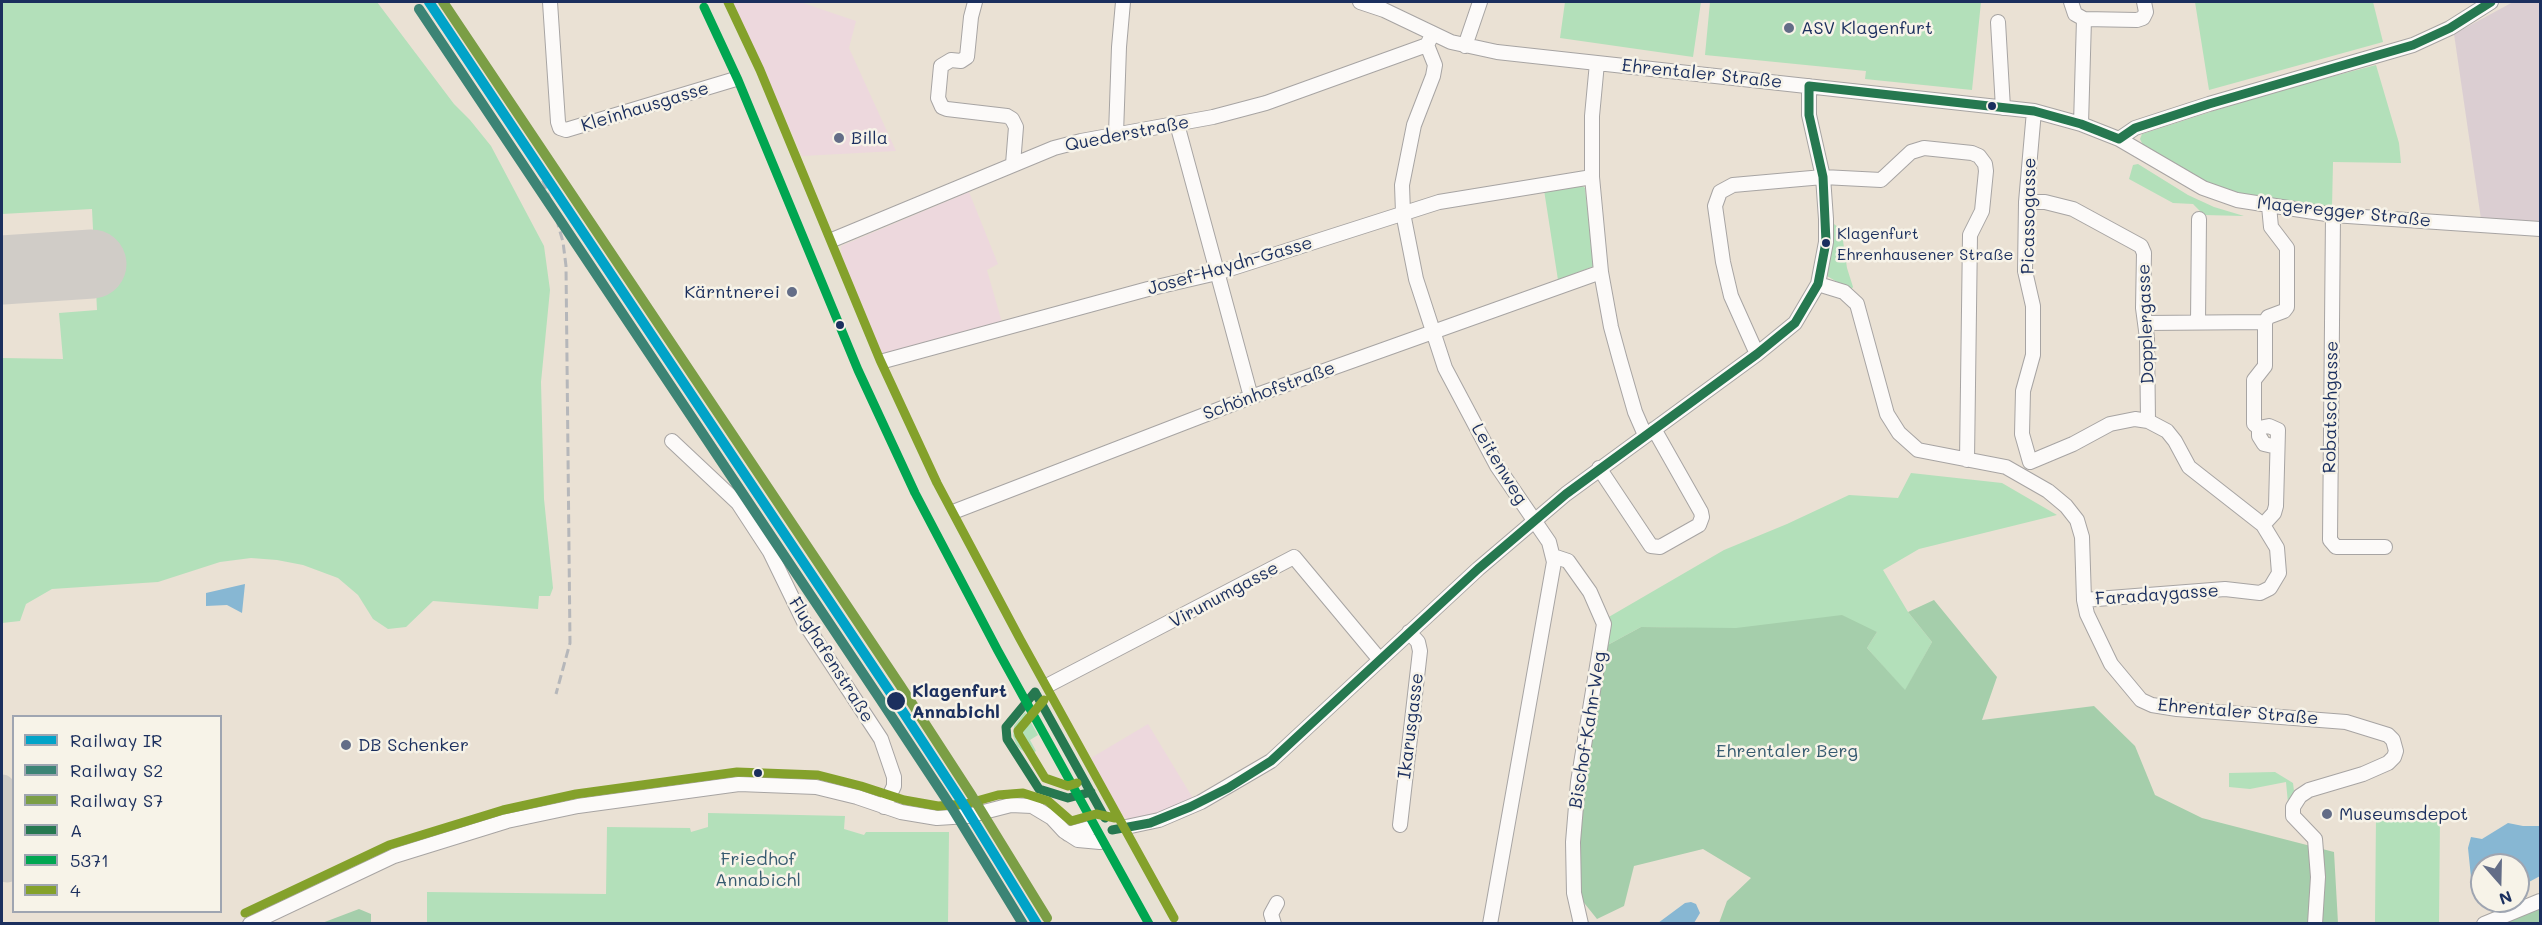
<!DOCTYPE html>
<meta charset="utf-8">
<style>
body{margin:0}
#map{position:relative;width:2542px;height:925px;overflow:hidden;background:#eae1d4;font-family:Mali,sans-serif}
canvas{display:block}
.frame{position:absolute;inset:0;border:3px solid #1b2f5e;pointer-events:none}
.legend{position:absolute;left:12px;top:715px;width:210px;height:198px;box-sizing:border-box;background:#f7f3e8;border:2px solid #9fa5b1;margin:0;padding:8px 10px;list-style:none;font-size:18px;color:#1b2f5e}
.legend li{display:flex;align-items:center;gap:12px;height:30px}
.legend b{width:30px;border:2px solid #9fa5b1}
.north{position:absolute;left:2470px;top:853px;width:60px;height:60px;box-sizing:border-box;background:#f7f3e8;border:2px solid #9fa5b1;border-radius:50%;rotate:160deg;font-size:16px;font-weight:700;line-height:24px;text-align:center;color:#1b2f5e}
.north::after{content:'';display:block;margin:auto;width:21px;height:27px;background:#636d87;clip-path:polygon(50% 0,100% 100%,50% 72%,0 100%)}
</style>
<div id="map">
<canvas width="2542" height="925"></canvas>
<div class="frame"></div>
<ul class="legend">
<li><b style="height:8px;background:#01a3c8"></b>Railway IR</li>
<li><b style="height:8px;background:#3c8475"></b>Railway S2</li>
<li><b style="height:8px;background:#7b9e45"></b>Railway S7</li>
<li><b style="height:8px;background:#267850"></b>A</li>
<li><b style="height:8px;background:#00a651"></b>5371</li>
<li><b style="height:8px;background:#84a12b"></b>4</li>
</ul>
<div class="north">N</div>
</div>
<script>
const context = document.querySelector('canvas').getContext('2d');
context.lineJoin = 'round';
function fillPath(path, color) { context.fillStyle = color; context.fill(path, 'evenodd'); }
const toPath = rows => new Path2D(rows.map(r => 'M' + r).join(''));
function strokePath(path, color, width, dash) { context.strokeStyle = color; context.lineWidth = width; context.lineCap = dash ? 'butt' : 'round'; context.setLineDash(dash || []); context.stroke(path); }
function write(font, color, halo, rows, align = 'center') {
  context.font = font + ' Mali,sans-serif'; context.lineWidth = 5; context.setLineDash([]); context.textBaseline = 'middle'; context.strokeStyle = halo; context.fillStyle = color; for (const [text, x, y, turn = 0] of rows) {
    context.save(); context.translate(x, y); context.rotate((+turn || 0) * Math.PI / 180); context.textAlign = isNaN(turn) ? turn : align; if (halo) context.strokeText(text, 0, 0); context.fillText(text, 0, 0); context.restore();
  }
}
fillPath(toPath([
 [730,2,800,2,856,21,849,48,896,151,802,156,745,28],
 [969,192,998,264,987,270,1003,326,886,356,882,354,842,256,841,246],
 [1148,724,1194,800,1158,815,1132,820,1123,817,1091,758]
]), '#edd8dd');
fillPath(toPath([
 [2513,2,2540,2,2540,222,2481,219,2454,34]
]), '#dbced2');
fillPath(toPath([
 [2,2,377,2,454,104,470,120,491,146,544,246,550,290,541,382,544,499,553,588,550,596,539,596,538,609,433,601,406,627,388,629,373,619,358,595,338,578,303,565,277,560,251,558,220,562,158,582,52,589,26,604,20,621,2,623,2,358,63,359,59,313,97,310,92,209,2,214],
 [1565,2,1701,2,1693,57,1560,38],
 [1710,2,1981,2,1972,90,1865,79,1866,71,1705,55],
 [2195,2,2373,2,2383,42,2209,90],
 [2376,65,2399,143,2401,163,2333,162,2332,208,2259,199,2224,191,2196,178,2143,145,2140,139,2142,134,2269,93],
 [2138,164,2188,195,2214,207,2244,216,2204,215,2193,204,2173,203,2129,179,2133,165],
 [1580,184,1585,188,1594,266,1558,280,1544,190],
 [1834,224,1839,228,1842,234,1847,268,1853,287,1851,290,1827,276,1831,226],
 [1911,473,2002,483,2057,515,1919,549,1883,570,1908,612,1932,642,1905,691,1867,648,1877,632,1641,627,1604,647,1607,618,1724,550,1787,524,1849,495,1898,498],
 [1025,712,1038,735,1030,740,1036,751,1029,756,1017,746,1013,736,1014,726],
 [2275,772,2293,783,2294,791,2288,803,2286,782,2250,789,2229,787,2229,773],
 [708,813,845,816,844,829,864,835,866,832,949,832,948,923,427,923,427,892,606,894,607,827,690,828,691,832,708,827],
 [2376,816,2440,817,2439,922,2375,922]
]), '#b3e0ba');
fillPath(toPath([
 [1934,600,1997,677,1982,720,2094,706,2135,746,2155,795,2202,818,2334,852,2338,923,1719,923,1727,901,1751,878,1703,849,1634,866,1624,906,1597,919,1581,899,1578,804,1604,647,1641,627,1736,628,1842,615,1877,632,1867,648,1905,690,1932,642,1908,612],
 [2540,908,2540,923,2498,923],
 [359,909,371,914,371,923,322,923]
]), '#a5ceab');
fillPath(toPath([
 [245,584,242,613,227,605,206,606,206,593],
 [2508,823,2523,826,2540,826,2540,876,2518,888,2518,865,2482,865,2482,899,2477,901,2472,887,2468,848,2471,837,2482,839],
 [1691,902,1696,904,1700,913,1694,923,1658,923,1685,903]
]), '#87b7d3');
strokePath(toPath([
 [2,788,7,869]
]), '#d0ccc7', 27);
strokePath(toPath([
 [2,270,92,264]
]), '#d0ccc7', 69);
const minor = toPath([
 [550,2,558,122,560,128,566,130,749,75],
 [975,2,971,17,967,57,961,61,951,60,941,66,938,98,942,107,947,109,1007,116,1012,119,1016,127,1013,164],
 [1360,2,1384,10,1451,42,1497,52,2034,111,2081,124,2119,139,2203,188,2237,200,2333,215,2540,229],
 [2071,2,2075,14,2084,19,2137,20,2143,18,2146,12,2144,2],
 [1998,22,2003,108],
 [1427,45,1435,65,1433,76,1414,125,1402,185,1403,213,1416,279,1445,368,1497,466,1549,542,1554,562,1490,924],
 [1465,46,1480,2],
 [1597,63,1592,116,1592,177,1601,272,1611,327,1620,360,1635,412,1645,435],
 [1177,124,1251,397],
 [2081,124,2084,19],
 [1116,134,1119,47,1123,2],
 [2119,139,2135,128,2209,104,2413,45,2450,28,2491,2],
 [2026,202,2045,202,2073,209,2141,246,2144,253,2143,308,2147,338,2148,421],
 [2269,206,2271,227,2287,248,2287,307,2284,311,2268,317,2265,322,2265,366,2254,380,2254,424,2259,428,2259,436,2264,444,2277,447],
 [2333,215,2330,540,2336,547,2385,547],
 [820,245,1054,148,1081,141,1213,117,1266,103,1427,45,1431,37],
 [1818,284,1844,292,1857,304,1887,414,1899,433,1918,450,2006,467,2048,491,2066,506,2077,520,2082,537,2084,600,2087,614,2111,664,2141,700,2152,705,2177,709,2346,722,2388,735,2393,740,2396,751,2394,757,2388,763,2363,774,2309,790,2300,796,2293,807,2293,816,2315,839,2318,877,2315,924],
 [2198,322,2199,219],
 [2146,323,2265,322],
 [1757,354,1731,296,1723,262,1715,206,1720,192,1733,185,1823,177,1881,180,1911,152,1924,148,1972,153,1979,156,1985,164,1986,171,1982,211,1970,235,1967,460],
 [869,365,1148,289,1217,273,1439,202,1592,177],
 [2259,428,2269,426,2278,430,2276,506,2274,513,2263,525],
 [672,441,738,503,770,552,804,622,881,739,894,777,894,786,884,807],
 [2030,462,2073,444,2110,424,2135,419,2148,421,2167,431,2175,441,2189,467,2263,525,2277,548,2279,573,2270,588,2260,593,2225,589,2084,600],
 [2030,462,2022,434,2023,391,2033,355,2033,306,2025,271,2026,202,2034,111],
 [1599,468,1651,546,1660,547,1699,525,1702,517,1701,512,1654,429],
 [940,517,1251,397,1601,272],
 [1553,556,1568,561,1590,592,1604,624,1578,782,1573,842,1574,893,1581,924],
 [1035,692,1294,557,1380,660],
 [1400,825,1420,651,1418,642,1409,632],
 [1068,834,1097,826,1112,830,1159,820,1201,802,1271,761,1478,569,1566,494,1757,354,1795,323,1818,284,1826,242,1826,219,1823,177,1809,115,1809,86],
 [250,924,394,856,507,821,578,806,739,784,816,787,857,797,901,812,937,818,968,816,1011,805,1032,806,1052,818,1064,831,1078,840,1100,842,1106,838,1112,830],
 [1274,924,1271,914,1277,903],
 [2484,924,2540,901]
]);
const major = toPath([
 [715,2,749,75,869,365,926,488,1009,645,1163,924]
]);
strokePath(minor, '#a7a4a3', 16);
strokePath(major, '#a7a4a3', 21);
strokePath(minor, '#fcfaf9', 14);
strokePath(major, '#e7e1d4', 18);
strokePath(toPath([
 [509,122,541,176,554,210,563,242,566,266,570,643,556,694]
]), '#b6b7ba', 3, [9, 4.5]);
strokePath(toPath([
 [1809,86,2034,111,2081,124,2119,139],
 [2119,139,2135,128,2209,104,2413,45,2450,28,2491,2],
 [1035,692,1006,727,1007,739,1039,789,1068,798,1091,792],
 [1035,692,1105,818],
 [1112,830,1150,823,1190,807,1228,788,1271,761,1478,569,1566,494,1757,354,1795,323,1818,284,1826,242,1823,177,1809,115,1809,86]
]), '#267850', 9);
strokePath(toPath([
 [704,7,738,80,858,370,915,493,998,651,1149,924]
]), '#00a651', 9);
strokePath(toPath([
 [728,2,760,70,880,360,937,483,1020,639,1174,918],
 [1044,700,1018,731,1019,735,1045,778,1068,786,1077,783],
 [245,913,389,845,503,810,576,794,737,772,818,775,861,786,904,800,938,806,966,804,998,795,1023,793,1048,801,1071,821,1096,814,1115,818]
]), '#84a12b', 9);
strokePath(toPath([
 [429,2,890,692,962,802,1037,924]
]), '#01a3c8', 10);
strokePath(toPath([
 [419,9,880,699,952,808,1023,924]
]), '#3c8475', 10);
strokePath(toPath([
 [443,2,900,685,972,796,1047,918]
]), '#7b9e45', 10);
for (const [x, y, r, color] of [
 [1789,28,6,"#636d87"],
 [1992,106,5,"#1b2f5e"],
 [839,138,6,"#636d87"],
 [1826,243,5,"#1b2f5e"],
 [792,292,6,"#636d87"],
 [840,325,5,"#1b2f5e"],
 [896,701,10,"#1b2f5e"],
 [346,745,6,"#636d87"],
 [758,773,5,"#1b2f5e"],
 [2327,814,6,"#636d87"]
]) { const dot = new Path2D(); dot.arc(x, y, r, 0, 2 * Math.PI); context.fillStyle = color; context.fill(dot); strokePath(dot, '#f7f3e8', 2); }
write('16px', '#1b2f5e', '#f7f3e8', [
 ["Klagenfurt",1837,234],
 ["Ehrenhausener Straße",1837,255]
], 'left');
write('18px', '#1b2f5e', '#f7f3e8', [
 ["ASV Klagenfurt",1801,28],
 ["Billa",851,138],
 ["Kärntnerei",780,292,"right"],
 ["DB Schenker",358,745],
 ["Museumsdepot",2339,814]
], 'left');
write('18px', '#1b2f5e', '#f7f3e8', [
 ["Ehrentaler Straße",1702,74,6],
 ["Kleinhausgasse",645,107,-17],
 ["Quederstraße",1127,134,-11],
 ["Mageregger Straße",2344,212,6],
 ["Picassogasse",2029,216,-89],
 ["Josef-Haydn-Gasse",1230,266,-16],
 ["Dopplergasse",2146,324,-92],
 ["Schönhofstraße",1269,391,-20],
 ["Robatschgasse",2331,407,-89],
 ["Leitenweg",1499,464,59],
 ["Virunumgasse",1224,595,-28],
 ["Faradaygasse",2157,595,-4],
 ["Flughafenstraße",831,660,58],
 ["Ehrentaler Straße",2238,712,5],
 ["Ikarusgasse",1411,726,-83],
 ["Bischof-Kahn-Weg",1588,730,-81]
]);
write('bold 18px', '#1b2f5e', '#f7f3e8', [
 ["Klagenfurt",912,691],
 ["Annabichl",912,712]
], 'left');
write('18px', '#365b70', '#f7f3e8', [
 ["Ehrentaler Berg",1787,751],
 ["Friedhof",758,859],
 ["Annabichl",758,880]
]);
</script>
